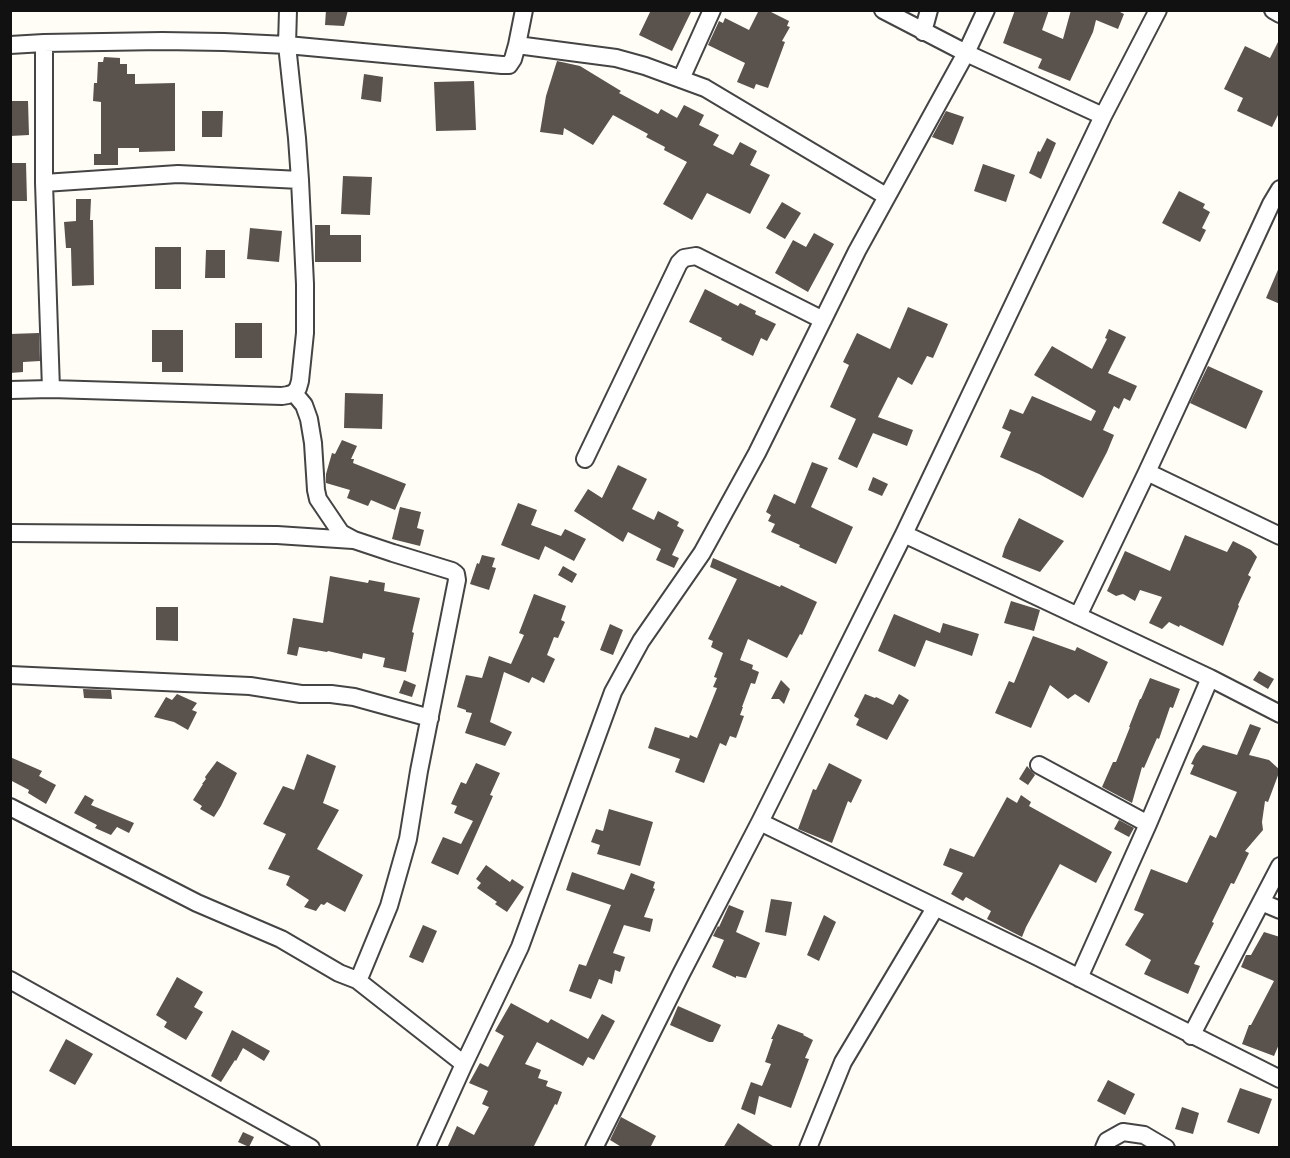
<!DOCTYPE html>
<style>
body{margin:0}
#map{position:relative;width:1290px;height:1158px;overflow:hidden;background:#fffdf5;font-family:Literata,serif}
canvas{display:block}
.frame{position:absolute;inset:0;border:12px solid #111;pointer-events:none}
</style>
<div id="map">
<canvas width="1290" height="1158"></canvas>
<div class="frame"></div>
</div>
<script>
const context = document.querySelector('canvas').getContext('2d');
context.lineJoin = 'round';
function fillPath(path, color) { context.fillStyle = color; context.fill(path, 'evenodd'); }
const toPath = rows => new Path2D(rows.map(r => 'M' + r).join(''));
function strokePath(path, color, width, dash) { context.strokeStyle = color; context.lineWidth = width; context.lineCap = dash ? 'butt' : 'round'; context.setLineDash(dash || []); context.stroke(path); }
fillPath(toPath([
 [326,10,348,10,344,26,325,25],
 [651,10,692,10,672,51,639,35],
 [759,10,767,10,789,21,787,26,790,27,782,41,785,42,768,88,756,84,754,89,737,82,745,63,708,45,719,21,723,23,725,18,749,30],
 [1015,10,1049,10,1042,30,1063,39,1071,10,1116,10,1124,14,1118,29,1096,20,1093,32,1070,81,1038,68,1042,59,1003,43],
 [1280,38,1280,111,1272,127,1237,111,1243,98,1224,89,1245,46,1270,58],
 [104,57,120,58,120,64,127,64,127,74,135,74,135,84,175,83,175,151,139,152,139,148,118,148,118,165,94,165,94,154,101,154,101,102,93,101,94,83,97,83,98,62,103,62],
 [557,61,580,66,621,91,619,93,658,114,661,109,677,118,684,105,704,115,699,125,719,135,713,145,733,155,740,142,757,151,750,165,770,175,750,214,707,193,692,220,663,204,687,162,664,150,665,147,646,137,648,134,613,115,593,145,564,128,563,135,540,132,546,96],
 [364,74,383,77,381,102,361,99],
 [474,81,476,130,436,131,434,82],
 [10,101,28,101,29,135,10,136],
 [202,111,223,111,222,137,202,137],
 [946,111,964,117,953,145,932,137],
 [1047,138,1056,143,1041,179,1029,173,1038,151,1040,152],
 [10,163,26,163,27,201,10,201],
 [983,164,1015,175,1006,202,974,191],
 [343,176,372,177,370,215,341,214],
 [1179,191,1205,204,1203,208,1210,212,1202,228,1206,230,1200,242,1162,223],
 [76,199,91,199,90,220,93,220,94,285,72,286,71,248,66,248,64,222,76,221],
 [782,202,801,213,785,239,766,228],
 [315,225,330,225,330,235,361,235,361,262,315,262],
 [250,228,282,231,279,262,247,259],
 [814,233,834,244,808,292,775,273,793,240,806,247],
 [155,247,181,247,181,289,155,289],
 [206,250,225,250,225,278,205,278],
 [1280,265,1280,304,1266,298],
 [705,289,738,306,740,303,756,311,755,314,776,324,767,341,761,338,753,356,721,340,722,338,689,322],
 [908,307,948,324,933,358,927,356,912,385,898,377,878,417,913,430,907,446,873,433,857,468,838,459,856,419,830,407,849,365,843,362,857,333,890,349],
 [235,323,262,323,262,358,235,358],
 [1109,329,1126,337,1108,373,1137,386,1130,401,1124,398,1119,409,1114,406,1103,430,1114,435,1107,452,1083,498,1039,474,1000,457,1011,432,1002,428,1010,409,1023,414,1032,396,1091,421,1096,411,1034,375,1052,346,1092,369,1107,339,1105,338],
 [152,330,183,330,183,372,162,372,162,362,152,362],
 [39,333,40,361,23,362,23,372,10,373,10,334],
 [1208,366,1263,391,1246,429,1190,403],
 [345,393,383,394,382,429,344,428],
 [342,440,357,446,351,459,354,459,353,463,406,484,395,510,371,500,368,506,347,498,350,490,326,483,326,474,332,453,335,454],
 [812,462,828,468,811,507,853,527,836,564,799,547,800,545,771,532,775,524,768,521,771,515,766,512,774,494,795,504],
 [618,465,647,479,632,509,654,520,658,511,679,522,677,526,684,530,672,555,679,558,674,568,656,560,661,549,628,532,623,542,574,511,588,489,602,498],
 [873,477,888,484,882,496,868,490],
 [518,503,537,510,531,525,561,536,565,529,586,539,574,561,545,546,539,560,501,545],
 [400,507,421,512,417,528,424,530,420,546,392,539],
 [1019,518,1064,541,1040,572,1002,557,1005,547],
 [1185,535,1227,552,1233,541,1251,550,1257,557,1248,575,1251,577,1238,605,1239,606,1223,646,1180,625,1179,627,1169,622,1162,629,1149,623,1162,597,1140,590,1135,601,1123,594,1116,596,1107,591,1125,551,1170,571],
 [482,555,495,558,492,567,496,568,489,590,470,584,477,563,479,564],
 [713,558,780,587,781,585,817,602,802,635,800,634,787,658,748,639,740,660,753,665,752,669,759,672,755,684,751,683,742,707,743,707,740,715,744,716,736,738,730,736,726,746,720,743,704,783,675,772,680,759,648,748,655,727,689,738,690,735,697,738,717,688,713,687,717,678,714,677,723,653,711,647,713,641,708,639,737,579,710,567],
 [563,566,577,574,572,583,558,575],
 [330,576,368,583,369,580,385,583,384,591,420,598,412,632,414,633,406,672,383,667,385,658,363,653,362,659,328,651,327,652,299,647,297,656,287,654,293,618,323,623],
 [534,594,566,606,561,620,565,622,558,638,554,637,547,655,555,659,544,683,532,677,529,683,504,672,490,722,512,732,505,746,465,733,472,713,466,712,466,710,457,707,466,675,482,678,489,656,511,664,524,635,519,633],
 [1011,601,1040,610,1034,631,1004,623],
 [156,607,178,607,178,641,156,640],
 [894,614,940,633,943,623,979,634,972,656,926,640,915,667,878,651],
 [610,624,623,630,613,655,600,650],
 [1033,636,1075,651,1077,647,1108,662,1089,703,1075,694,1068,699,1050,685,1031,728,995,713,1009,681,1014,683],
 [1259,671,1274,679,1268,689,1253,680],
 [1150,678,1180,689,1173,708,1170,707,1159,739,1157,738,1144,768,1142,767,1132,803,1102,787,1113,762,1116,762,1130,727,1129,727,1140,699,1141,699],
 [404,680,416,685,412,697,399,693],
 [781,680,790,689,784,704,779,699,771,699],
 [83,689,111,690,112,699,84,698],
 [177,694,197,703,192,710,197,712,188,730,174,722,154,717,166,697,172,700],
 [865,694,875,698,876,697,893,705,899,694,909,700,887,740,856,725,859,719,854,716],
 [1250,724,1261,728,1249,755,1269,760,1280,770,1268,802,1265,801,1262,822,1263,830,1245,851,1249,853,1234,884,1231,883,1212,922,1214,923,1194,964,1200,966,1188,994,1144,974,1151,960,1125,945,1144,914,1134,910,1151,869,1187,883,1210,835,1216,838,1237,792,1190,774,1194,765,1191,764,1196,754,1203,745,1237,755],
 [307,754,336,766,323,803,339,810,317,849,363,875,345,912,327,902,324,905,321,904,316,911,304,907,309,900,286,885,290,876,268,869,286,834,263,824,283,786,294,790],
 [10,757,42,771,39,776,56,785,46,804,28,793,29,790,10,780],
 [217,761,237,773,221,806,214,817,200,809,202,806,193,800,203,784,202,784,206,779,205,777],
 [476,763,500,773,490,795,493,796,458,875,431,863,443,837,461,844,473,821,454,813,457,806,451,804,461,782,466,784],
 [829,763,862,780,851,803,848,801,832,843,798,829,813,789,816,790],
 [1027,766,1035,775,1028,785,1019,779],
 [85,795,94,800,91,805,134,823,129,833,117,827,111,835,95,828,97,825,74,813],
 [1021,795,1031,802,1029,806,1112,852,1096,883,1060,864,1026,927,1022,937,987,919,991,911,966,897,963,901,951,894,963,873,943,865,950,848,974,857,1007,797,1017,803],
 [609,809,653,822,640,866,597,854,600,845,591,842,596,829,603,831],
 [1119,820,1134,828,1129,837,1114,829],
 [486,865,510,882,512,879,524,887,507,912,495,904,497,902,477,888,481,883,476,879],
 [572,872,624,890,631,873,655,882,653,888,655,889,644,917,653,919,650,932,624,925,613,953,625,957,620,972,615,970,612,984,599,979,591,999,569,991,579,964,586,966,611,905,566,890],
 [771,899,792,902,786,936,765,932],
 [729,905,744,911,736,932,760,943,746,978,736,976,736,978,712,967,724,940,713,936,718,926,719,927],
 [824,915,836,922,819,961,807,955],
 [423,925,437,931,423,963,409,957],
 [1264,932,1280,937,1280,1042,1274,1056,1242,1044,1249,1025,1251,1025,1274,981,1241,967,1246,955,1251,955],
 [177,977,203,992,194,1007,203,1012,186,1040,164,1027,167,1022,156,1015],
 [511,1003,548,1023,551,1019,588,1039,602,1014,615,1021,594,1060,588,1057,583,1066,537,1042,525,1064,541,1070,538,1078,548,1081,546,1086,562,1092,557,1105,555,1104,533,1148,447,1148,457,1126,474,1135,489,1107,482,1104,488,1091,469,1083,480,1063,488,1067,504,1036,495,1031],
 [678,1006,721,1025,713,1042,709,1042,670,1025],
 [778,1024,804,1034,803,1035,813,1040,805,1058,809,1059,791,1108,759,1096,755,1115,741,1109,742,1106,751,1082,762,1086,771,1064,765,1062,773,1039,771,1039],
 [232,1030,270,1051,264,1061,243,1048,236,1061,235,1060,221,1082,211,1076],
 [66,1039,93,1054,75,1085,49,1071],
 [1108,1080,1135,1094,1125,1115,1097,1101],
 [1240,1088,1272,1099,1259,1134,1227,1122],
 [1182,1107,1199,1113,1193,1134,1175,1129],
 [621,1117,656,1136,650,1148,623,1148,610,1140],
 [738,1123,756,1135,776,1148,723,1148],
 [243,1132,254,1137,249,1147,238,1142]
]), '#5a524d');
const minor = toPath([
 [288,10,287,45,502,65,509,65,513,59,517,45,524,10],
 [883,10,966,53,1103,116],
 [1273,10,1280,14],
 [923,32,929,10],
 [44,43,44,183,51,389],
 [10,45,44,43,162,41,224,42,287,45,297,138,300,180,305,284,305,333,300,381,298,388,294,393,288,395,282,396,51,389,10,390],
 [517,45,616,58,645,66,705,88,886,196],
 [681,79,712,10],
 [44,183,178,174,300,180],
 [294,393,304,405,309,419,313,443,316,490,318,499,341,533,354,540,393,553,452,571,456,574,457,580,419,771,408,839,389,906,361,974,357,980],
 [585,459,679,263,684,258,696,256,823,320],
 [1147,472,1280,536],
 [10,533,277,535,353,540],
 [904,534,1210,678,1280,714],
 [1078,616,1147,472,1271,204,1280,189],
 [10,675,250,686,301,694,331,694,354,697,430,718],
 [1039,765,1148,824],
 [10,807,197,903,281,939,339,973,357,980,464,1064,426,1148],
 [760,822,1038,957,1280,1079],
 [1261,902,1280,910],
 [1079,978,1148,824,1210,678],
 [10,980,311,1148],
 [1191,1036,1280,866],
 [464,1064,520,947,613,692,641,641,702,553,757,453,857,251,966,53,986,10],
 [594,1148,681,974,760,822,904,534,1103,116,1158,10],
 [808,1148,843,1062,935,908],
 [1104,1148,1107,1141,1123,1132,1144,1135,1166,1148]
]);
strokePath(minor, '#444', 20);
strokePath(minor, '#fff', 16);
</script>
